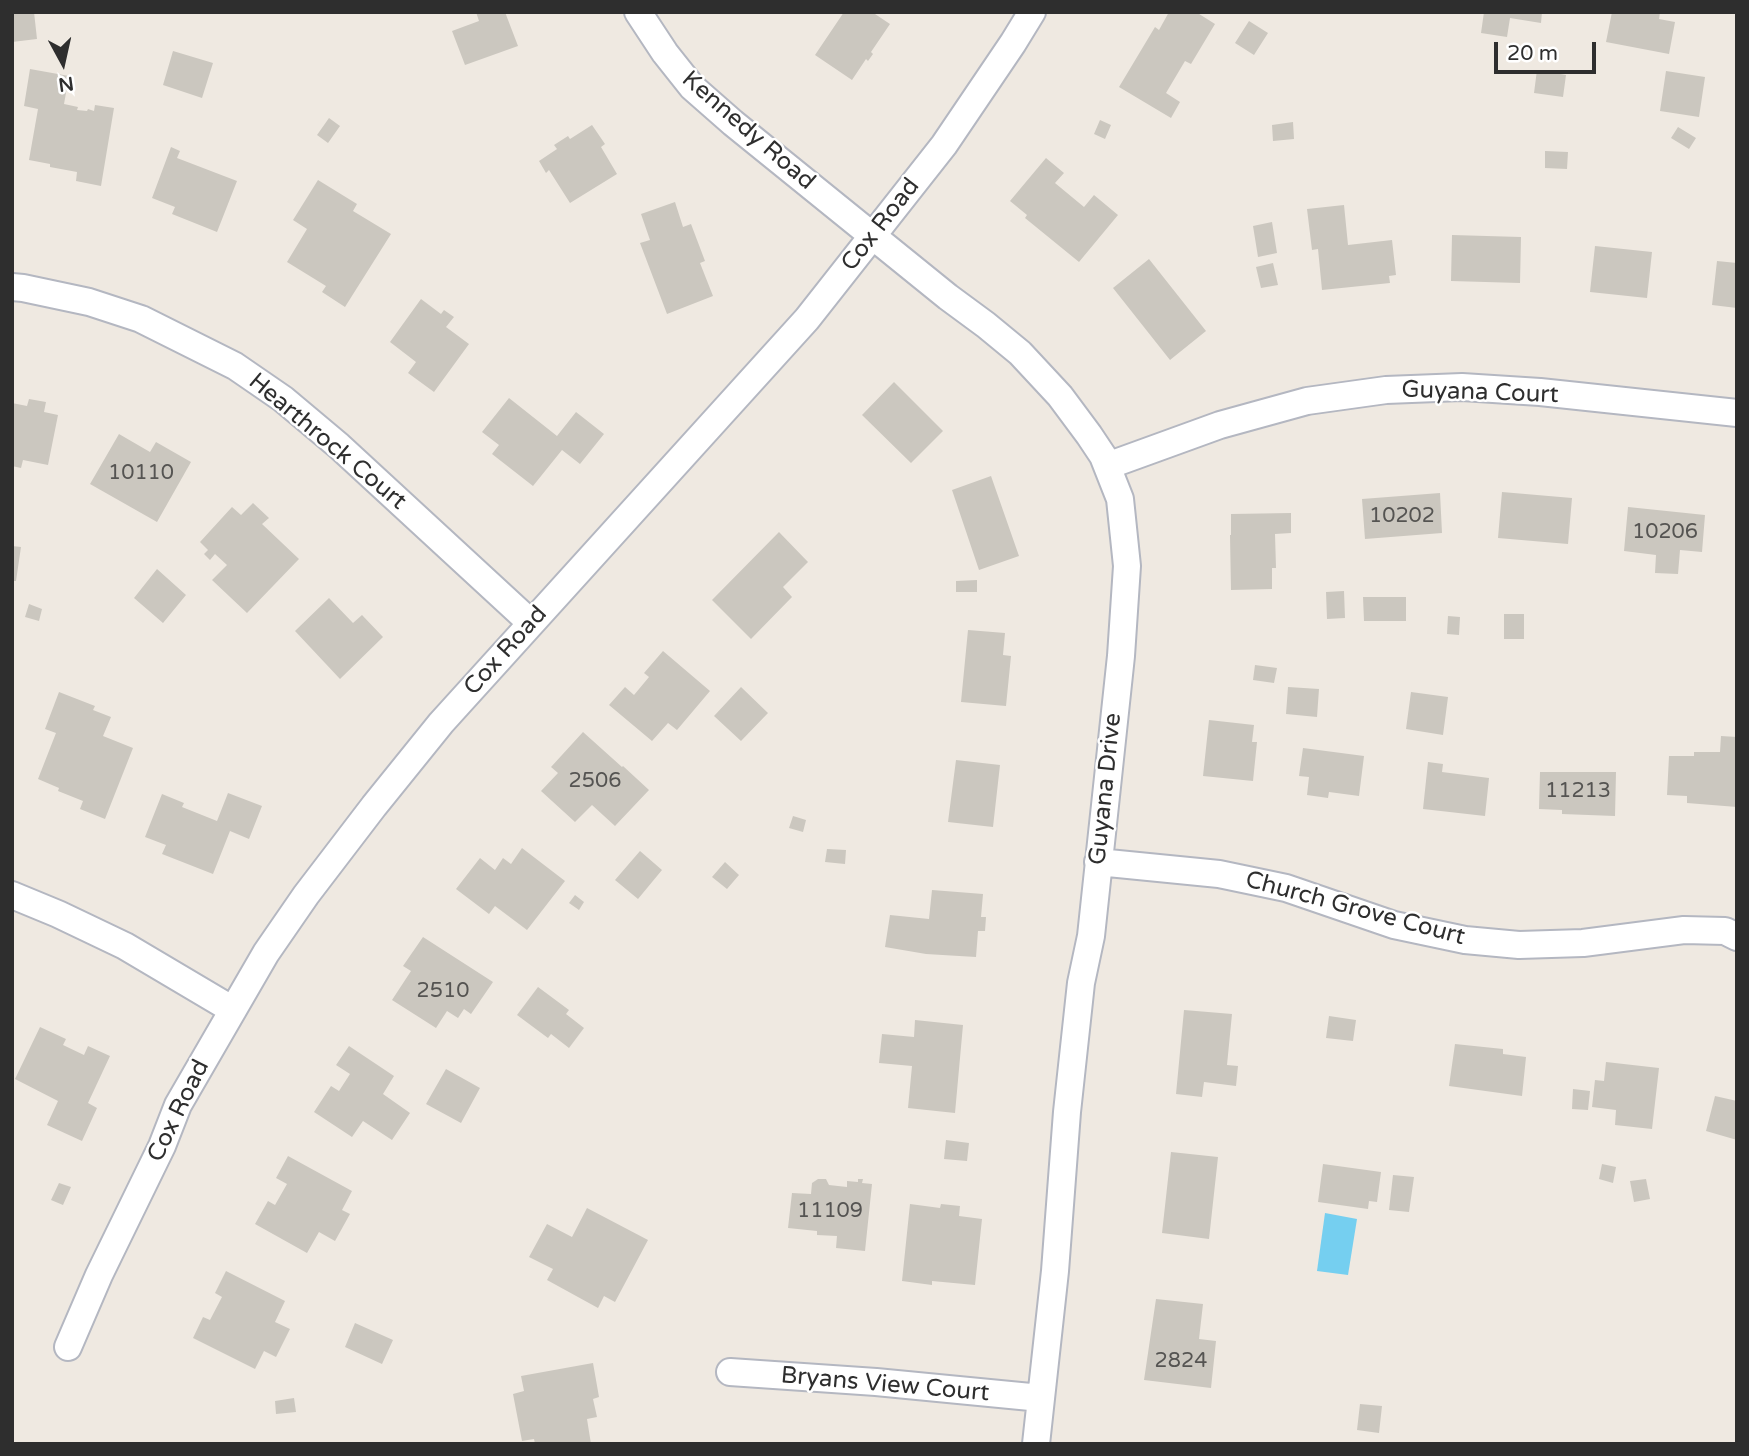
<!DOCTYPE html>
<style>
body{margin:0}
#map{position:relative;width:1749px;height:1456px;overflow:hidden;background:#efe9e1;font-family:"Varela Round",sans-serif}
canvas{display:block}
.frame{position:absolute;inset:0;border:14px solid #2e2e2e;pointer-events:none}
.north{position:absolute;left:28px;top:28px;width:70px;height:70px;-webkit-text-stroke:5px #fff;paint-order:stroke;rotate:172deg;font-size:19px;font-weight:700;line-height:28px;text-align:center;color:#2e2e2e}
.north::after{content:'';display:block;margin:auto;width:24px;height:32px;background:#2e2e2e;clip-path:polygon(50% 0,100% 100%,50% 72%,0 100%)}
.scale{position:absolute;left:1494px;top:42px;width:102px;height:32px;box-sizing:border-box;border:4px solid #2e2e2e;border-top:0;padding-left:9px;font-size:21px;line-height:24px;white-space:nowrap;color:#2e2e2e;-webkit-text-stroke:5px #fff;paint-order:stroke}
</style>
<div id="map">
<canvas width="1749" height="1456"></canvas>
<div class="frame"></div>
<div class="north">N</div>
<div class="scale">20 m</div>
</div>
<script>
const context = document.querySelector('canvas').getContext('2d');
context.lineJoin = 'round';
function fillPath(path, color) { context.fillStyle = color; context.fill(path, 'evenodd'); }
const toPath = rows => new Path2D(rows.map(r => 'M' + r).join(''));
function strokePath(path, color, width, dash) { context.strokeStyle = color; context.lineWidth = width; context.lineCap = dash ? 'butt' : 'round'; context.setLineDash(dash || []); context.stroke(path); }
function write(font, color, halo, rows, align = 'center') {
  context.font = font + ' "Varela Round",sans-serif'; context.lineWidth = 5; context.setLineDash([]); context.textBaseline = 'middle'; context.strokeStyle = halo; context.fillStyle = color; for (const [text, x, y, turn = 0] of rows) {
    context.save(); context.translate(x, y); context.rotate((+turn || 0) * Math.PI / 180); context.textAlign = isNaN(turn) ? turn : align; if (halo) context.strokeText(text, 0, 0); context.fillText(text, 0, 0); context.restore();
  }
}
fillPath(toPath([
 [1325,1213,1357,1219,1348,1275,1317,1271]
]), '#75cff0');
fillPath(toPath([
 [12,12,34,12,37,39,12,42],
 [476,12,497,12,497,14,505,12,518,46,465,65,452,31,479,21],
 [844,12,872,12,890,24,871,52,873,54,868,61,866,59,852,80,815,55],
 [1169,12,1196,12,1215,24,1191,64,1185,61,1166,93,1180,102,1171,118,1119,87,1155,27,1159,30],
 [1484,12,1542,12,1541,23,1510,18,1507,37,1481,33],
 [1612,12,1660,12,1659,19,1675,22,1669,54,1606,42],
 [1249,21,1268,33,1254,55,1235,43],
 [173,51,213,63,202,98,163,85],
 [30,69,69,76,64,104,78,107,77,110,87,111,88,109,94,111,95,105,114,108,101,186,76,181,77,172,50,167,50,164,29,160,38,109,24,106],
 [1537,70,1566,75,1563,97,1534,93],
 [1666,71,1705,77,1699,117,1660,111],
 [329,118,340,126,328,143,317,135],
 [1100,120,1111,125,1105,139,1094,134],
 [1293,122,1294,139,1273,141,1272,125],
 [592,125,605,144,601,147,617,174,570,203,549,170,546,173,539,161,557,149,554,145,568,136,570,139],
 [1678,127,1696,138,1689,149,1671,138],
 [171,147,180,151,177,158,237,181,217,232,172,214,175,207,152,198],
 [1545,151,1568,152,1567,169,1545,168],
 [1046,158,1064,173,1055,183,1084,207,1094,195,1118,215,1079,262,1025,218,1027,215,1010,201],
 [318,180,357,204,353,211,391,234,345,307,322,292,326,286,287,262,307,229,293,220],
 [675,202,683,227,691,224,705,261,700,263,713,296,667,314,640,243,650,240,641,214],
 [1344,205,1348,245,1392,240,1396,275,1389,276,1390,283,1322,290,1318,249,1312,250,1307,209],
 [1272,222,1277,253,1258,257,1253,226],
 [1452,235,1521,237,1520,283,1451,281],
 [1595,246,1652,252,1647,298,1590,292],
 [1149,259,1206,331,1170,360,1113,288],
 [1717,261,1737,263,1737,308,1712,305],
 [1273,263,1278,285,1261,288,1256,267],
 [421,299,441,314,444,310,454,317,446,327,469,344,434,392,408,373,416,362,390,342],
 [894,382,943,431,911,463,862,415],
 [509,398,557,436,576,412,604,434,580,464,562,450,533,486,492,454,499,445,482,432],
 [29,399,46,402,44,412,58,415,48,465,23,460,21,468,12,466,12,403,27,406],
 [119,434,150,452,156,442,191,462,157,522,90,484],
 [991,476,1019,556,979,570,952,490],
 [1502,492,1572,498,1568,544,1498,538],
 [1440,493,1442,533,1365,539,1362,499],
 [253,503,269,518,262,524,299,559,247,613,212,580,227,565,215,554,210,560,204,554,208,550,200,542,232,507,241,515],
 [1628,507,1705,515,1702,552,1680,550,1678,574,1655,573,1656,555,1624,551],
 [1291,513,1291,533,1275,534,1276,568,1272,568,1272,589,1231,590,1230,535,1231,535,1231,514],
 [779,532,808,562,783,587,792,597,751,639,712,600],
 [12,546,21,547,16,581,12,581],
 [157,569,186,595,163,623,134,598],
 [977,580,977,592,956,592,956,581],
 [1344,591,1345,618,1327,619,1326,592],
 [1363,597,1406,597,1406,621,1364,621],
 [329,598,353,623,362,615,383,637,340,679,295,631],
 [29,604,42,609,39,621,25,617],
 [1504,614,1524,614,1524,639,1504,639],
 [1448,616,1460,617,1459,635,1447,634],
 [968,630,1005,633,1003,655,1011,656,1006,706,961,702],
 [663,651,710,691,677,730,668,723,652,741,609,705,625,687,634,695,649,677,644,673],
 [1255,665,1277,668,1274,683,1253,680],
 [741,687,768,713,741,741,714,716],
 [1288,687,1319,689,1317,717,1286,714],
 [59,692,95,706,93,710,111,717,103,736,133,748,105,819,80,809,83,801,58,791,59,788,38,779,56,733,45,729],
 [1411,692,1448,697,1443,735,1406,729],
 [1209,720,1254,725,1252,742,1257,742,1253,781,1203,776],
 [583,732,622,767,623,766,649,790,615,826,592,805,575,822,541,791,558,773,551,767],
 [1721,736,1737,737,1737,807,1687,803,1687,796,1667,795,1669,756,1694,756,1694,752,1720,752],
 [1303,748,1364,756,1359,796,1329,792,1328,798,1307,795,1309,777,1299,776],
 [956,760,1000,765,993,827,948,822],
 [1428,762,1443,764,1442,772,1489,778,1485,816,1423,809],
 [1540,772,1616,772,1615,816,1562,814,1562,810,1539,809],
 [228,793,262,806,249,839,230,831,213,874,162,854,166,845,145,837,162,794,184,803,182,807,217,821],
 [793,816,806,820,803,832,789,828],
 [522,848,565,881,527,930,495,906,489,914,456,889,480,858,495,870,503,858,511,864],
 [827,849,846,850,845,864,825,862],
 [640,851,662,870,638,899,615,880],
 [725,862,739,875,727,889,712,877],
 [932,890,983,894,981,917,986,917,985,931,978,931,976,957,926,954,885,947,890,915,929,919],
 [575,895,584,902,579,910,569,903],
 [423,937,493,982,471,1014,464,1009,458,1018,447,1011,436,1028,392,1000,411,971,403,966],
 [538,987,569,1010,566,1014,584,1028,569,1048,551,1034,548,1038,517,1015],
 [1184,1010,1232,1014,1227,1065,1238,1066,1236,1086,1204,1082,1202,1097,1176,1094],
 [1329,1016,1356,1020,1353,1041,1326,1038],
 [915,1020,963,1025,955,1113,908,1108,912,1066,879,1063,882,1034,914,1037],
 [40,1027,66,1039,63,1045,84,1055,88,1046,110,1056,88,1103,97,1108,82,1141,47,1125,58,1101,15,1079],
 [1455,1044,1503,1049,1503,1054,1526,1057,1522,1096,1449,1086],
 [349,1046,394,1076,383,1094,410,1113,392,1140,363,1121,352,1137,314,1112,331,1086,339,1091,350,1074,336,1065],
 [1606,1062,1659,1068,1652,1129,1615,1125,1616,1110,1592,1107,1595,1080,1604,1081],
 [446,1069,480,1088,461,1123,426,1104],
 [1573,1089,1590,1091,1588,1110,1572,1109],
 [1715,1096,1737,1101,1737,1140,1706,1131],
 [946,1140,969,1143,967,1161,944,1159],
 [1171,1152,1218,1157,1209,1239,1162,1233],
 [288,1156,352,1191,342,1210,350,1214,335,1241,319,1232,307,1253,255,1224,268,1201,275,1205,287,1184,276,1178],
 [1323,1164,1381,1172,1377,1202,1369,1201,1368,1209,1318,1202],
 [1602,1164,1616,1167,1613,1183,1599,1179],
 [1393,1175,1414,1177,1409,1212,1389,1210],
 [818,1179,826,1179,829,1185,847,1187,847,1181,858,1182,858,1179,863,1179,862,1183,872,1184,865,1251,836,1248,837,1236,817,1235,817,1231,788,1228,792,1193,811,1194,812,1183],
 [1646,1179,1650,1199,1634,1202,1630,1181],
 [59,1183,71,1187,63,1205,51,1200],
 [910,1204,940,1208,941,1204,960,1206,959,1216,982,1219,975,1285,932,1281,932,1285,902,1281],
 [587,1208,648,1240,615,1302,604,1296,598,1308,547,1280,553,1269,529,1257,547,1224,572,1237],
 [226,1271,285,1301,275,1322,290,1329,276,1357,264,1351,255,1369,193,1338,203,1317,210,1320,222,1297,215,1293],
 [1156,1299,1203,1304,1199,1339,1216,1341,1211,1388,1144,1380],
 [355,1323,393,1340,382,1364,345,1347],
 [593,1363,599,1397,593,1399,597,1417,587,1419,591,1444,535,1444,534,1439,522,1441,513,1394,524,1391,521,1376],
 [294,1398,296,1412,276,1414,275,1401],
 [1360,1404,1382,1406,1379,1433,1357,1430]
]), '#cbc7bf');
const street = toPath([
 [638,12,665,53,692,87,733,123,948,297,986,325,1020,353,1060,396,1089,435,1103,456,1120,499,1127,566,1121,656,1091,936,1081,983,1067,1112,1055,1271,1036,1444],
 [12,287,23,288,89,302,141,319,235,366,283,399,339,446,531,623],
 [1107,466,1220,425,1307,401,1386,390,1462,387,1540,392,1737,413],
 [1098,862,1219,874,1286,888,1394,925,1465,940,1519,945,1583,943,1684,930,1725,931,1737,937],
 [12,895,58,914,125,946,233,1010],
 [68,1347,99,1275,162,1146,178,1105,266,953,306,895,374,806,441,723,807,319,944,145,1013,43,1032,12],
 [730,1372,876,1382,1041,1398]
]);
strokePath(street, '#b4b7c1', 30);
strokePath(street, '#fff', 26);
write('21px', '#555452', null, [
 ["10110",141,473],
 ["10202",1402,516],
 ["10206",1665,532],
 ["2506",595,781],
 ["11213",1578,791],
 ["2510",443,991],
 ["11109",830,1211],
 ["2824",1181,1361]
]);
write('24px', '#2e2e2e', '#fff', [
 ["Kennedy Road",748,131,41],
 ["Cox Road",881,225,-52],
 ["Guyana Court",1480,393,2],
 ["Hearthrock Court",327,442,40],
 ["Cox Road",506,651,-48],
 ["Guyana Drive",1106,789,-84],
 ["Church Grove Court",1355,909,15],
 ["Cox Road",179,1111,-64],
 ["Bryans View Court",885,1385,5]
]);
</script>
